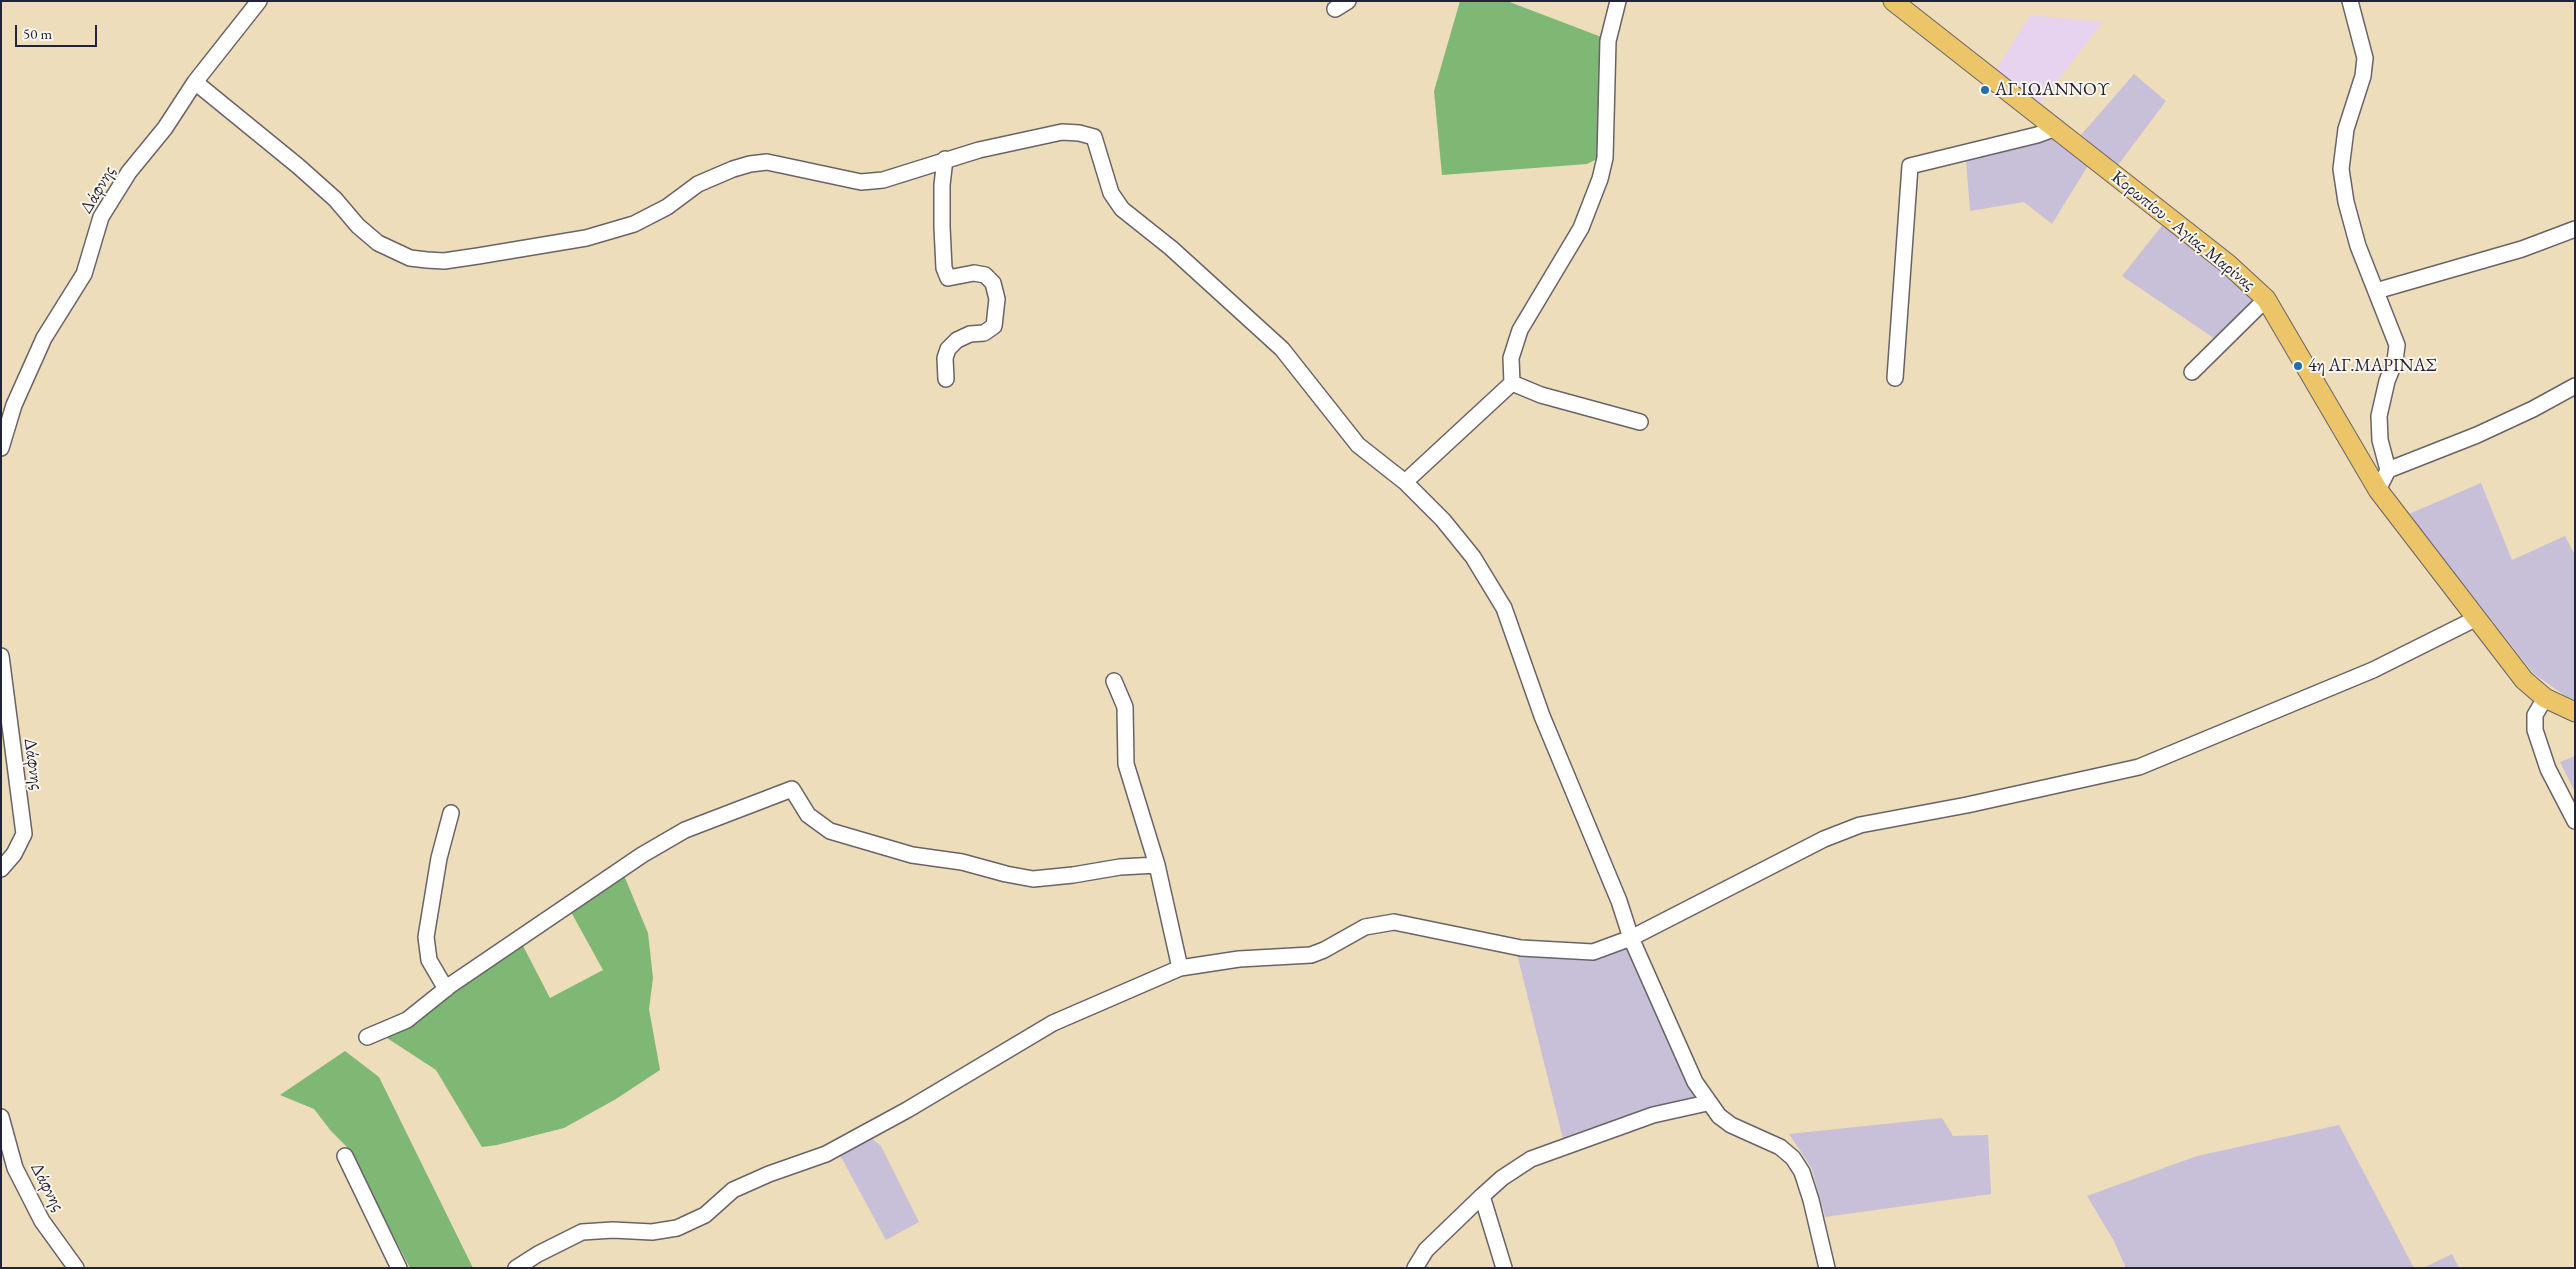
<!DOCTYPE html>
<meta charset="utf-8">
<style>
body{margin:0}
#map{position:relative;width:2576px;height:1269px;overflow:hidden;background:#eeddba;font-family:"EB Garamond",serif}
canvas{display:block}
.frame{position:absolute;inset:0;border:2px solid #22223b;pointer-events:none}
.scale{position:absolute;left:15px;top:25px;width:82px;height:22px;box-sizing:border-box;border:2px solid #22223b;border-top:0;padding-left:6px;font-size:15px;line-height:18px;white-space:nowrap;color:#22223b;-webkit-text-stroke:4px #fbf7ec;paint-order:stroke}
</style>
<div id="map">
<canvas width="2576" height="1269"></canvas>
<div class="frame"></div>
<div class="scale">50 m</div>
</div>
<script>
const context = document.querySelector('canvas').getContext('2d');
context.lineJoin = 'round';
function fillPath(path, color) { context.fillStyle = color; context.fill(path, 'evenodd'); }
const toPath = rows => new Path2D(rows.map(r => 'M' + r).join(''));
function strokePath(path, color, width, dash) { context.strokeStyle = color; context.lineWidth = width; context.lineCap = dash ? 'butt' : 'round'; context.setLineDash(dash || []); context.stroke(path); }
function write(font, color, halo, rows, align = 'center') {
  context.font = font + ' "EB Garamond",serif'; context.lineWidth = 4; context.setLineDash([]); context.textBaseline = 'middle'; context.strokeStyle = halo; context.fillStyle = color; for (const [text, x, y, turn = 0] of rows) {
    context.save(); context.translate(x, y); context.rotate((+turn || 0) * Math.PI / 180); context.textAlign = isNaN(turn) ? turn : align; if (halo) context.strokeText(text, 0, 0); context.fillText(text, 0, 0); context.restore();
  }
}
fillPath(toPath([
 [2030,15,2103,22,2039,104,1996,70]
]), '#e7d2ef');
fillPath(toPath([
 [2134,74,2166,101,2118,165,2081,135],
 [2053,135,2089,164,2052,224,2024,202,1970,211,1966,160],
 [2164,223,2219,267,2257,304,2221,343,2122,276],
 [2481,483,2512,560,2565,536,2575,555,2575,703,2533,673,2409,514],
 [2575,756,2575,792,2560,762],
 [1627,944,1702,1098,1564,1143,1516,950],
 [1942,1118,1953,1136,1988,1135,1991,1194,1825,1217,1811,1167,1789,1134],
 [2339,1125,2414,1268,2126,1268,2114,1241,2087,1196,2197,1156],
 [872,1139,881,1146,919,1222,886,1240,840,1155],
 [2452,1254,2459,1268,2423,1268]
]), '#c8bfd8');
fillPath(toPath([
 [1460,1,1507,1,1604,38,1600,59,1597,159,1587,164,1442,175,1434,91],
 [623,873,648,933,653,978,649,1009,660,1070,616,1099,564,1128,497,1145,482,1147,436,1070,387,1038,412,1023,450,992,522,944,550,998,603,970,571,912],
 [345,1051,379,1077,473,1268,410,1268,347,1147,331,1131,314,1109,280,1095]
]), '#7fb774');
const minor = toPath([
 [2350,1,2365,58,2363,76,2346,129,2341,169,2346,202,2358,246,2397,345,2395,361,2387,381,2379,416,2380,440,2388,470,2378,490],
 [1335,9,1348,1],
 [195,82,298,166,335,199,358,226,378,243,410,258,427,260,444,261,478,256,586,238,634,224,667,207,698,184,733,169,750,164,767,162,861,182,883,180,979,150,1062,132,1079,133,1094,137,1111,193,1122,209,1171,248,1282,349,1358,445,1405,482,1443,520,1473,557,1504,608,1542,716,1619,901,1631,938,1695,1082,1719,1116,1731,1125,1780,1147,1793,1158,1802,1172,1811,1200,1827,1268],
 [945,159,942,185,942,227,944,268,948,278,974,273,985,275,993,283,997,299,994,326,984,333,970,334,957,340,948,349,945,358,946,379],
 [2376,291,2522,249,2575,229],
 [2192,372,2266,299],
 [1895,378,1910,166,2037,135,2056,128],
 [1512,383,1541,395,1640,422],
 [1,448,14,405,44,338,84,274,101,217,129,172,165,128,195,82,259,1],
 [2388,470,2477,435,2533,409,2575,386],
 [1405,482,1512,383,1511,358,1520,330,1581,228,1600,179,1605,158,1608,41,1618,1],
 [1,656,24,834,14,854,1,869],
 [1114,681,1125,707,1126,764,1157,865,1180,968],
 [2545,698,2535,715,2535,730,2548,769,2575,821],
 [446,989,429,960,426,937,439,858,451,813],
 [367,1037,407,1020,452,984,642,855,685,830,792,789,808,815,830,831,912,855,962,862,1006,874,1033,879,1073,875,1120,867,1157,865],
 [1,1117,15,1168,42,1221,76,1268],
 [345,1156,399,1268],
 [1482,1196,1504,1268],
 [516,1268,538,1254,582,1232,613,1230,652,1232,677,1228,705,1215,733,1190,769,1174,826,1154,907,1110,1053,1023,1180,968,1239,959,1311,955,1324,950,1365,927,1394,922,1521,948,1593,952,1631,938,1824,839,1860,825,1967,805,2139,767,2373,670,2477,618],
 [1415,1268,1426,1250,1482,1196,1502,1178,1531,1159,1653,1115,1707,1103]
]);
const major = toPath([
 [1893,1,2228,264,2266,299,2378,490,2524,680,2545,698,2575,712]
]);
strokePath(minor, '#696367', 18);
strokePath(major, '#696367', 21);
strokePath(minor, '#fff', 15);
strokePath(major, '#edc569', 19);
for (const [x, y, r, color] of [
 [1985,90,5,"#1f6fb2"],
 [2298,366,5,"#1f6fb2"]
]) { const dot = new Path2D(); dot.arc(x, y, r, 0, 2 * Math.PI); context.fillStyle = color; context.fill(dot); strokePath(dot, '#fbf7ec', 2); }
write('18px', '#22223b', '#fbf7ec', [
 ["ΑΓ.ΙΩΑΝΝΟΥ",1995,90],
 ["4η ΑΓ.ΜΑΡΙΝΑΣ",2308,366]
], 'left');
write('18px', '#22223b', '#fbf7ec', [
 ["Δάφνης",98,190,-60],
 ["Κορωπίου - Αγίας Μαρίνας",2183,231,39],
 ["Δάφνης",33,764,82],
 ["Δάφνης",47,1187,62]
]);
</script>
